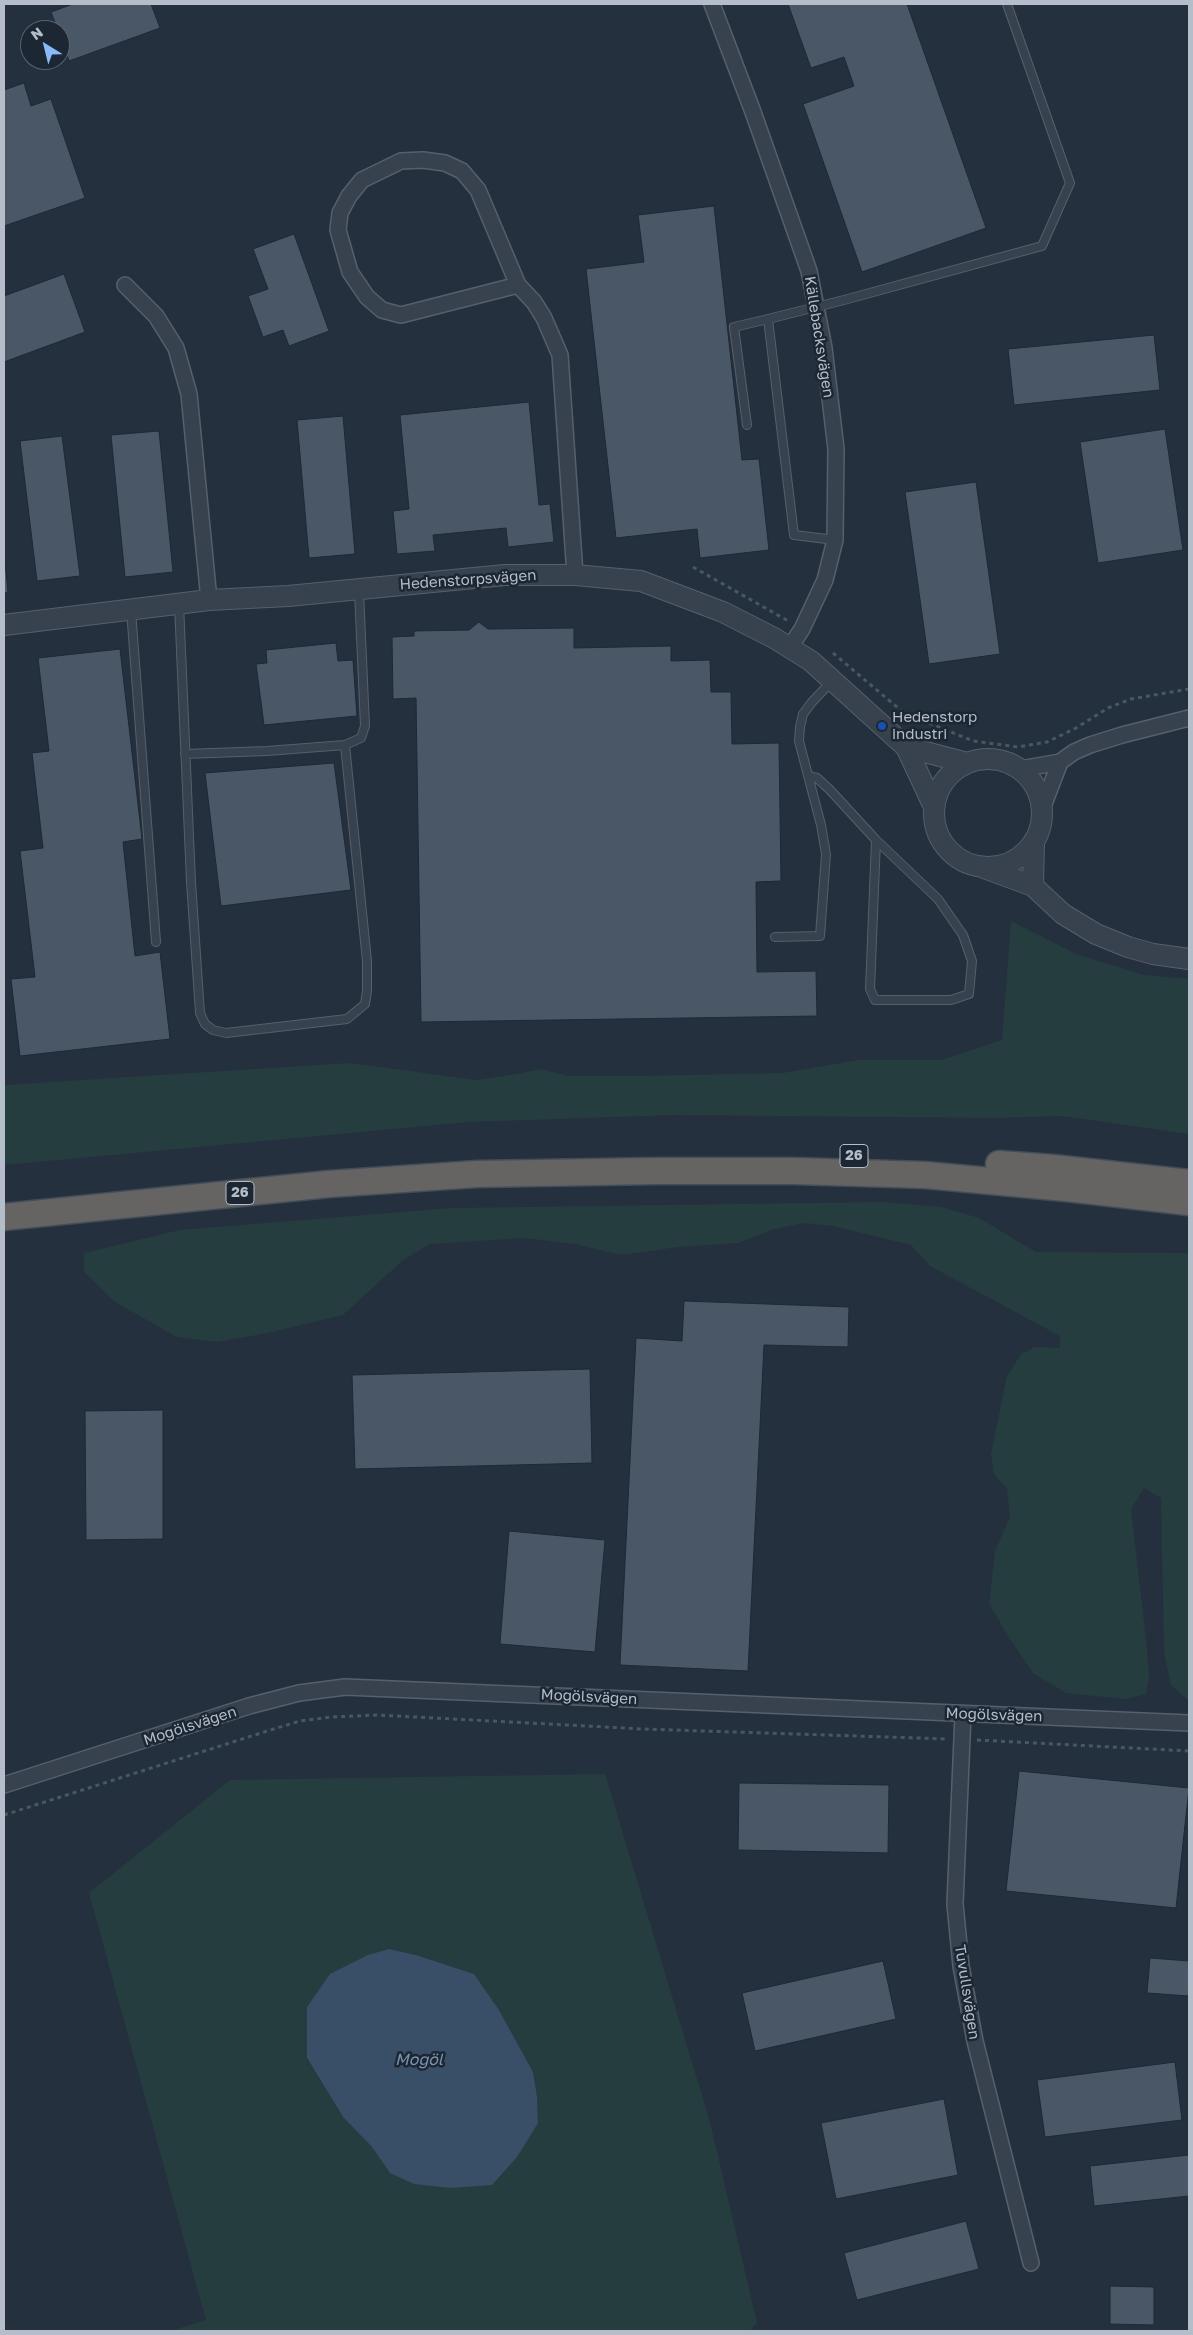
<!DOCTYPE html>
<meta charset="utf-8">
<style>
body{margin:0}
#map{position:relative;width:1193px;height:2335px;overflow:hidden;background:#24303e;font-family:"Golos Text",sans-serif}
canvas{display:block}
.frame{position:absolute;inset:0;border:5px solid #b4bdc9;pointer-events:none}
.north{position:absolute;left:20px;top:20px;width:50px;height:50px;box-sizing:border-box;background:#1d2733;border:1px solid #59636f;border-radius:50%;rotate:324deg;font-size:14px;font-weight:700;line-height:20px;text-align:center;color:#b4bdc9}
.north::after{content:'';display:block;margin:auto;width:18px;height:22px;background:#8ab8f8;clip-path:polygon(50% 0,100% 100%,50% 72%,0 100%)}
</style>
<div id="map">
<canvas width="1193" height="2335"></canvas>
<div class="frame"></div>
<div class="north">N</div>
</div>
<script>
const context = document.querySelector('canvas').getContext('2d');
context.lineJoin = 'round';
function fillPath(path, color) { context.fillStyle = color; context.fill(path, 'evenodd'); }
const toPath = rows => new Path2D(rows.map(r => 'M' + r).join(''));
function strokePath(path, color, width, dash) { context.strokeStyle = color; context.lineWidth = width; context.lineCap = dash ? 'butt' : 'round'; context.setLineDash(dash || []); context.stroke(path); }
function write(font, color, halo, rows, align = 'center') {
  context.font = font + ' "Golos Text",sans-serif'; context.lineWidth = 5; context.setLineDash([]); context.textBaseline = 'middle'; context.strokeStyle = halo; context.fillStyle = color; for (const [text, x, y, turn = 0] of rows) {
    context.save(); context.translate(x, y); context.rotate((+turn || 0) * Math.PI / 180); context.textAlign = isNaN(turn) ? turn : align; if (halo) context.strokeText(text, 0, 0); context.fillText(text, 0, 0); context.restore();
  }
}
fillPath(toPath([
 [1011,921,1076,954,1144,975,1189,979,1189,1134,1062,1116,995,1118,674,1115,469,1122,4,1165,4,1085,350,1063,476,1080,517,1074,540,1069,569,1076,638,1076,783,1073,858,1060,942,1060,1002,1040],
 [881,1202,941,1207,979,1218,1036,1252,1189,1253,1189,1701,1171,1685,1164,1652,1161,1498,1144,1488,1131,1509,1147,1649,1149,1676,1146,1694,1125,1699,1066,1693,1033,1673,1010,1639,989,1604,995,1551,1010,1517,1007,1488,994,1474,991,1454,1007,1376,1021,1354,1035,1347,1060,1348,1060,1336,930,1266,911,1245,833,1226,804,1223,774,1229,738,1243,678,1247,621,1255,575,1244,525,1238,430,1244,403,1260,343,1315,263,1334,216,1342,177,1337,115,1302,84,1272,84,1253,180,1230,451,1208],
 [605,1774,710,2122,757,2323,750,2331,170,2331,206,2320,89,1893,230,1780],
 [389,1949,416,1955,474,1974,499,2010,533,2072,537,2096,538,2123,390,2173,372,2147,343,2117,307,2059,307,2007]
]), '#263d3f');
fillPath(toPath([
 [389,1949,416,1955,474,1974,499,2010,533,2072,537,2096,538,2123,517,2157,492,2185,450,2188,414,2184,390,2173,372,2147,343,2117,307,2058,307,2007,330,1974,368,1955]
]), '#394e67');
const building = toPath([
 [73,4,151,4,160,28,69,61,60,36,60,30,58,30,51,12,73,4],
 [788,4,907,4,986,228,862,272,803,104,854,86,844,57,811,68,788,4],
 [24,83,31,106,51,99,85,198,4,226,4,90,24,83],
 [714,206,742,460,759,459,769,550,700,558,697,529,616,538,586,269,644,262,638,215,714,206],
 [294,234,329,331,289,346,283,330,263,337,248,296,268,289,253,249,294,234],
 [64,274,85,332,4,362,4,296,64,274],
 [1154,335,1160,390,1014,405,1008,349,1154,335],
 [529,402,539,505,550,504,554,542,508,547,506,528,433,535,435,551,397,554,393,511,409,509,400,415,529,402],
 [343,416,355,554,309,558,297,420,343,416],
 [1165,429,1183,550,1098,563,1080,442,1165,429],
 [159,431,173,572,125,577,111,435,159,431],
 [62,436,80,576,37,581,20,441,62,436],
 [976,482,1000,654,929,664,905,492,976,482],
 [4,552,8,592,4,593,4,552],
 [479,622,488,629,574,628,574,648,671,646,671,661,710,660,711,692,731,692,732,744,779,743,781,881,756,882,757,972,816,971,817,1016,421,1022,416,698,393,699,392,637,414,636,414,631,469,630,479,622],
 [336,643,338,661,353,660,357,716,264,725,256,664,267,663,266,650,336,643],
 [120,649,142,839,123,842,135,956,160,952,170,1039,20,1056,11,979,35,977,20,851,43,848,32,753,49,751,38,658,120,649],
 [334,763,351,890,221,906,205,773,334,763],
 [684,1301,849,1307,848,1347,764,1345,748,1671,620,1665,636,1338,682,1341,684,1301],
 [590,1369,592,1463,355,1469,352,1375,590,1369],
 [163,1410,163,1539,86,1540,85,1411,163,1410],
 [509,1531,605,1540,595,1652,500,1644,509,1531],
 [1019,1771,1189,1788,1176,1908,1006,1891,1019,1771],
 [739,1783,889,1785,888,1853,738,1850,739,1783],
 [1150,1958,1189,1961,1189,1996,1147,1993,1150,1958],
 [883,1961,896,2019,755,2051,742,1993,883,1961],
 [1175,2062,1182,2120,1045,2137,1037,2080,1175,2062],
 [944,2099,958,2175,836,2199,821,2123,944,2099],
 [1189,2155,1189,2196,1094,2206,1090,2166,1189,2155],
 [966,2221,979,2269,857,2300,844,2253,966,2221],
 [1110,2286,1154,2287,1154,2325,1110,2324,1110,2286]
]);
fillPath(building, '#4a5767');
strokePath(building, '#1f2935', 1);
const service = toPath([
 [747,425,734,327,768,319],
 [835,540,794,535,768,319,844,300,1042,246,1070,183,1007,4],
 [179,604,191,882,200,1013,205,1024,213,1030,226,1033,347,1019,365,1004,367,991,367,961,345,745,361,738,365,726,359,591],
 [131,610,156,942],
 [185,754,267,751,345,745],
 [808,776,817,778,830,790,876,840,938,899,963,935,972,961,969,994,951,1000,875,1000,870,989,876,840],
 [775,937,820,936,826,854,821,825,799,741,800,727,803,714,812,702,832,681]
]);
const minor = toPath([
 [712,4,753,112,809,271,824,348,836,449,835,540,825,580,802,629,790,647],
 [125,285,156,316,176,348,189,394,209,600],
 [518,285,401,315,382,310,367,297,350,272,338,230,340,213,349,196,362,180,401,161,423,160,445,163,462,171,478,190,518,285,534,302,544,318,560,355,575,575],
 [1020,769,1060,762],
 [1042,809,1060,762,1074,752,1090,745,1122,735,1189,718],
 [963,1714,955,1904,961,1966,975,2041,1031,2263],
 [4,1785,249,1706,299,1693,345,1687,1189,1723]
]);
const tertiary = toPath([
 [4,625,209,600,288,596,505,575,575,575,641,581,723,612,774,638,811,661,906,747,934,807],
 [906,747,967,763],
 '934 813a54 54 0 1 1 108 0a54 54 0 1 1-108 0Z',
 [1034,841,1033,886,1063,914,1096,934,1128,947,1153,954,1189,959],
 [984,868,1033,886]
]);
const trunk = toPath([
 [999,1164,1053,1168,1189,1183],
 [4,1217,329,1184,477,1174,655,1171,794,1171,925,1175,1066,1188,1189,1202]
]);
strokePath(service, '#56606c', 10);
strokePath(minor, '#56606c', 18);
strokePath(tertiary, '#56606c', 22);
strokePath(trunk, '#434d59', 29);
strokePath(toPath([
 [693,567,790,622],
 [833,653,904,713,973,741,1018,747,1047,742,1076,728,1108,708,1131,699,1189,689],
 [977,1740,1189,1751],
 [4,1815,264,1732,300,1721,332,1717,377,1715,643,1729,948,1739]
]), '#445a5c', 3, [4, 4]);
strokePath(service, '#38424e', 8);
strokePath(minor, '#38424e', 15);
strokePath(tertiary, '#38424e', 20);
strokePath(trunk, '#656462', 26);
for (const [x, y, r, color] of [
 [882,726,5,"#1a4fb4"]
]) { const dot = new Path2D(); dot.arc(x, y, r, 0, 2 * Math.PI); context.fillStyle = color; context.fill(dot); strokePath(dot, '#1d2733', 2); }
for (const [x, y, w] of [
 [854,1156,28],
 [240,1193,28]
]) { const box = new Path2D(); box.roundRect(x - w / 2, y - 11.5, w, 23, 4); context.fillStyle = '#1d2733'; context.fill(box); strokePath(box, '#b4bdc9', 1); }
write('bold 14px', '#b4bdc9', null, [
 ["26",854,1156],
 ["26",240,1193]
]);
write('15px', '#b4bdc9', '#1d2733', [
 ["Källebacksvägen",819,337,81],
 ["Hedenstorpsvägen",468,580,-4],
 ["Mogölsvägen",589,1697,3],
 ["Mogölsvägen",994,1715,2],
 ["Mogölsvägen",190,1726,-18],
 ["Tuvullsvägen",967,1992,81]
]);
write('15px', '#b4bdc9', '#1d2733', [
 ["Hedenstorp",892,717],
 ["industri",892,734]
], 'left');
write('italic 16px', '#7c94b1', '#1d2733', [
 ["Mogöl",419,2060]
]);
</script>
